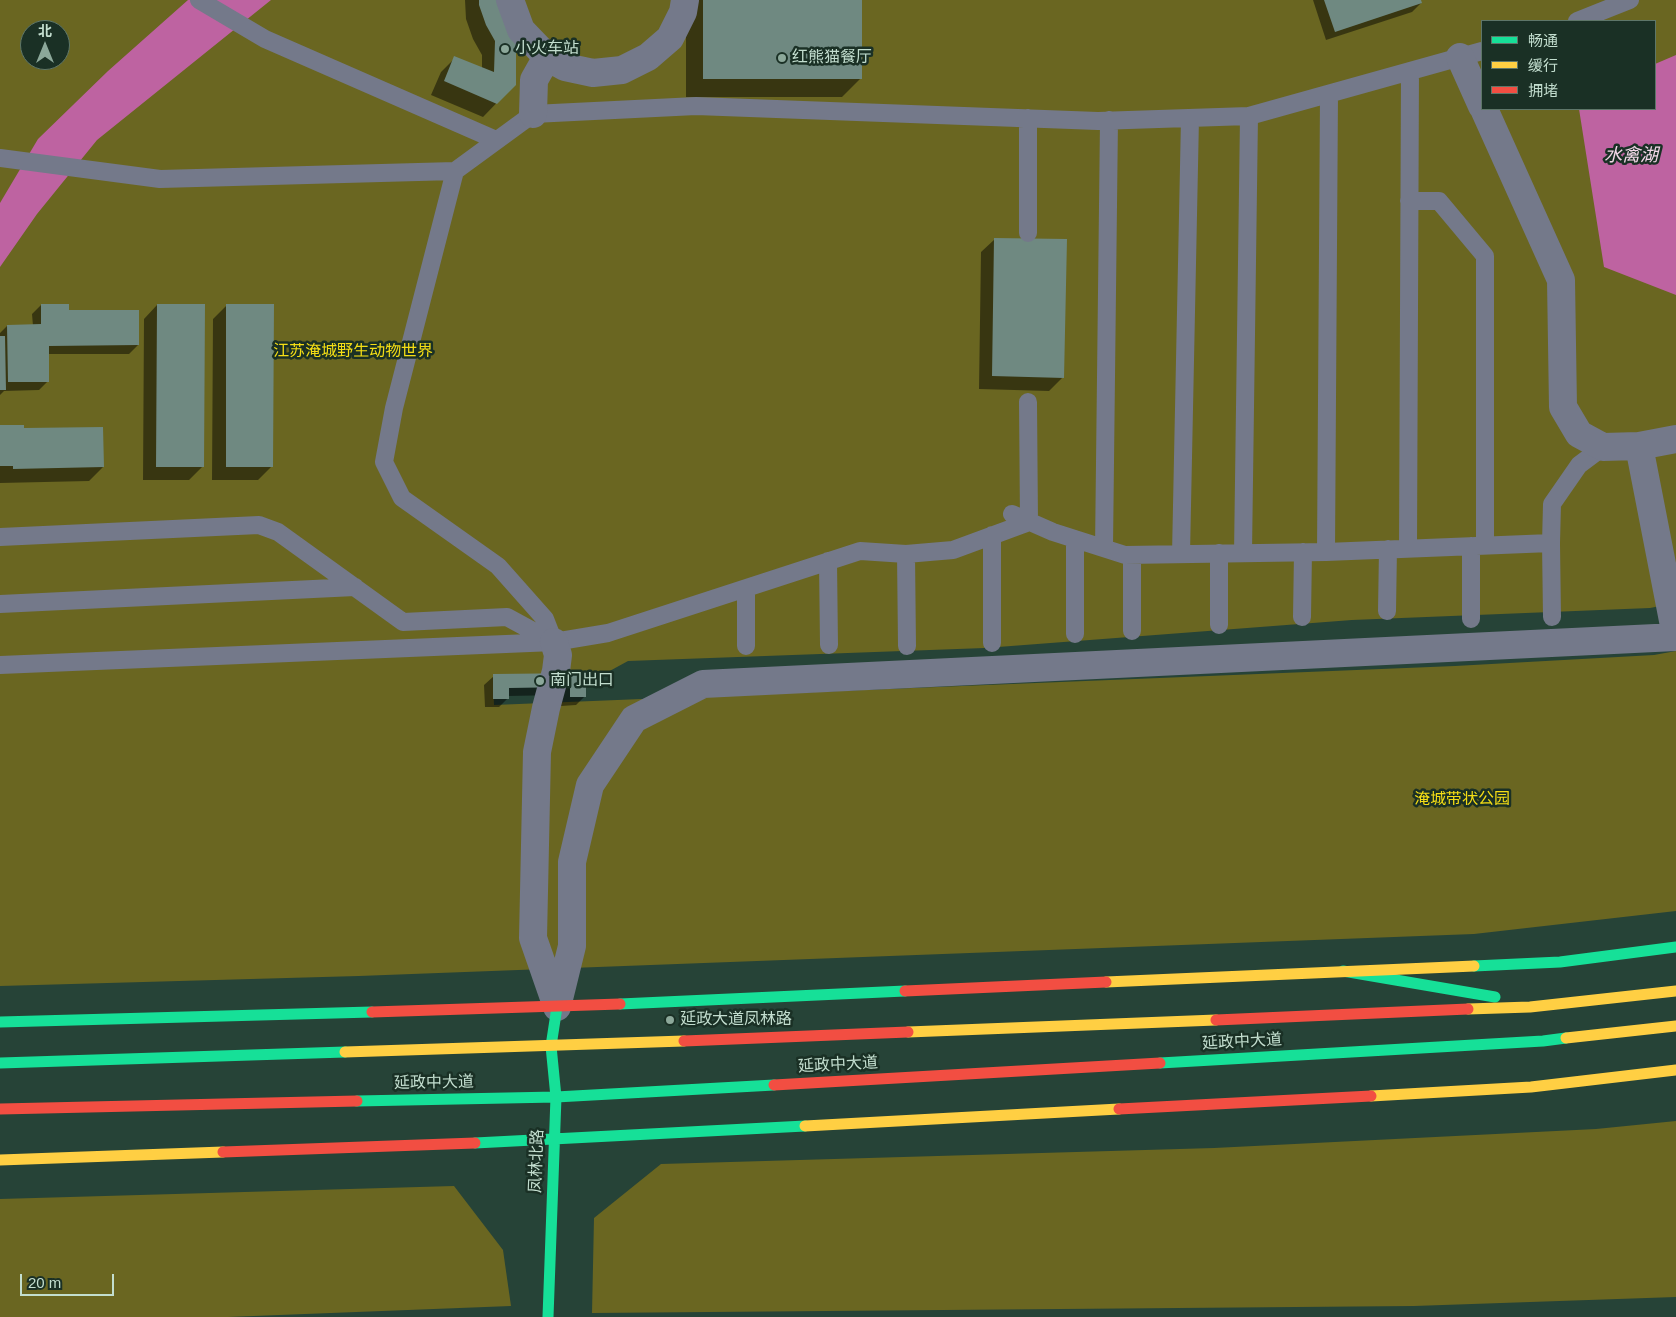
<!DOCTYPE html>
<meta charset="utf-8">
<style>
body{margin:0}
#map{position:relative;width:1676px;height:1317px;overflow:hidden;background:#264337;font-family:Helvetica,"Noto Sans SC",sans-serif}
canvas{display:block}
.legend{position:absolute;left:1481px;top:20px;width:175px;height:90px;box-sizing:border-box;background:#1a3025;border:1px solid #5e7669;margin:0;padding:6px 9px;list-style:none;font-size:15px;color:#c3decf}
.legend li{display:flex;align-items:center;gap:10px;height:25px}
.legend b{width:25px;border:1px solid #5e7669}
.north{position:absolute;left:20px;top:20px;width:50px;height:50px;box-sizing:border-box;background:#1a3025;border:1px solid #5e7669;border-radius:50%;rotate:0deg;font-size:14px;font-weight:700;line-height:20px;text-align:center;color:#c3decf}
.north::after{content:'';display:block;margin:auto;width:18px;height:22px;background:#8ca89a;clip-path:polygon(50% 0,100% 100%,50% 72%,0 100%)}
.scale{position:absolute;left:20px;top:1274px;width:94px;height:22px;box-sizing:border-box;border:2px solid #c3decf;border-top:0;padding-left:6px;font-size:15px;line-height:18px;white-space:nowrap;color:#c3decf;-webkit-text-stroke:4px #1a3025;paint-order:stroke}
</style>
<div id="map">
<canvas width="1676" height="1317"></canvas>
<ul class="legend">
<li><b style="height:6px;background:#16e098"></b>畅通</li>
<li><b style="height:6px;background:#ffcf43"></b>缓行</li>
<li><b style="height:6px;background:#f24e42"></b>拥堵</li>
</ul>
<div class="north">北</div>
<div class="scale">20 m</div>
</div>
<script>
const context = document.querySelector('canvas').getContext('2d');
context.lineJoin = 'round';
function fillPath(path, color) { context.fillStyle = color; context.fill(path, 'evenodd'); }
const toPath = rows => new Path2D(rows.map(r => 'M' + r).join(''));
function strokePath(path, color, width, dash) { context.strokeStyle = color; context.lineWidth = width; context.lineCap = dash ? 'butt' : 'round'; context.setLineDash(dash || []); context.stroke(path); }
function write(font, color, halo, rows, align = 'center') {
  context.font = font + ' Helvetica,"Noto Sans SC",sans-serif'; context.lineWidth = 5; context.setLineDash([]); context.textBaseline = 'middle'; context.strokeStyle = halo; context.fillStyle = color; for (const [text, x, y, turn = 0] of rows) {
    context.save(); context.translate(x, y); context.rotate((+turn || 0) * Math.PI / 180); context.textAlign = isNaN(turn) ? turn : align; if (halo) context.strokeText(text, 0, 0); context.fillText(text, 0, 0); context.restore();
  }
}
fillPath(toPath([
 [0,0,1676,0,1676,603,1650,608,1352,620,985,648,628,661,606,673,493,675,494,705,1455,666,1654,655,1676,651,1676,911,1474,934,359,976,0,986],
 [1482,21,1655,21,1655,109,1482,109],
 [30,30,60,30,60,60,30,60],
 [1676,1121,1676,1297,1414,1306,592,1313,594,1218,661,1164,1214,1148,1596,1129],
 [454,1186,503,1250,511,1306,228,1317,0,1317,0,1199]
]), '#6a6621');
fillPath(toPath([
 [188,0,271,0,97,140,37,214,0,267,0,203,38,139,108,71],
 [1676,55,1676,295,1604,267,1579,109,1655,109,1655,64]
]), '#be63a1');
fillPath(toPath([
 [465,0,500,0,514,85,483,117,431,95,441,72,455,58,482,68,482,55,473,39,466,19],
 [686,0,860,0,860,79,842,97,686,97],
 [1313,0,1420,0,1421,3,1412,12,1326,40],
 [995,239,1063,377,1049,391,979,389,981,252],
 [41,305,68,311,138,345,129,354,47,354,48,381,39,390,4,391,0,395,0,333,7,326,33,326,32,314],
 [157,305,203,466,189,480,143,480,144,319],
 [227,305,272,466,258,480,212,480,213,319],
 [0,427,23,430,103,467,89,481,0,483],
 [585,675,585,696,576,705,561,706,561,695,508,696,508,698,499,707,485,707,484,685,494,676]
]), '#0007');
fillPath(toPath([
 [479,0,501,0,516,37,516,85,497,104,444,81,454,56,494,72,495,41,486,25,479,5],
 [703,0,862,0,862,79,703,79],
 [1324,0,1421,0,1422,3,1335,32],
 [994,238,1067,239,1064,378,992,376],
 [41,304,69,304,69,310,139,310,139,345,49,346,49,382,8,382,7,325,41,324],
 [157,304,205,304,204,467,156,467],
 [226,304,274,304,273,467,226,467],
 [0,336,5,336,6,390,0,390],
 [0,425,24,425,24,428,103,427,104,467,13,469,13,466,0,466],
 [586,673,586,697,570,697,570,687,509,688,509,699,493,699,493,674]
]), '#6f8981');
strokePath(toPath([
 [199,0,265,39,496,140],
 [1577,21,1630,0],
 [1028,118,1028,233],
 [0,158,160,179,455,171,533,114,696,106,1098,121,1249,116,1482,51],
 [455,171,394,408,384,462,402,498,498,566,545,619,554,642],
 [1409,201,1439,201,1485,256,1485,545],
 [1012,514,1053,532,1125,555,1326,552,1551,543],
 [992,535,992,643],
 [0,537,259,525,278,532,403,622,507,617,553,642],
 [1075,539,1075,634],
 [1471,546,1471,619],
 [1104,548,1109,120],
 [1408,548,1410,71],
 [1326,552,1329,94],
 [1243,553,1249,116],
 [906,554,907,646],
 [1181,554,1190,118],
 [1132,555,1132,631],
 [828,561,829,645],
 [746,588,746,646],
 [0,604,355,587],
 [1387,611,1388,549],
 [1302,617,1303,552],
 [1552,617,1551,543,1552,504,1579,465,1603,447],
 [1219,625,1219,553],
 [0,665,554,642,608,633,860,551,906,554,953,550,1029,522,1028,402]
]), '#74798a', 18);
strokePath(toPath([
 [510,0,521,30,547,57,565,67,593,73,622,70,648,57,670,38,683,12,685,0],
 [1460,57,1482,106],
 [1484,109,1561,280,1563,407,1579,434,1603,447,1639,446],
 [533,114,534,80,547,57],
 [1676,439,1639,446,1676,636],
 [554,642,558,655,556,671,546,708,537,752,533,938,557,1007],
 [557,1007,572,946,572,862,590,785,634,719,703,684,1676,637]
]), '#74798a', 28);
strokePath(toPath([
 [1474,966,1560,962,1676,947],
 [1343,971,1495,997],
 [620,1004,905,991],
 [0,1022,372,1012],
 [0,1063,345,1052],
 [1160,1063,1543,1041,1566,1038],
 [357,1101,556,1097,774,1085],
 [475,1143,805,1126],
 [548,1317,556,1097,551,1046,557,1007]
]), '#16e098', 11);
strokePath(toPath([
 [1106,982,1474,966],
 [1468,1009,1530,1007,1676,991],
 [908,1032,1216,1020],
 [1566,1038,1676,1026],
 [345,1052,684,1041],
 [1371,1096,1531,1087,1676,1070],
 [805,1126,1119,1109],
 [0,1160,223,1152]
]), '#ffcf43', 11);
strokePath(toPath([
 [905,991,1106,982],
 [372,1012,620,1004],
 [1216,1020,1468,1009],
 [684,1041,908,1032],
 [774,1085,1160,1063],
 [0,1109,357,1101],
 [1119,1109,1371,1096],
 [223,1152,475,1143]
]), '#f24e42', 11);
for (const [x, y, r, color] of [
 [505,49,5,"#8ca89a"],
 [782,58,5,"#8ca89a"],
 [540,681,5,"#8ca89a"],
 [670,1020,5,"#8ca89a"]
]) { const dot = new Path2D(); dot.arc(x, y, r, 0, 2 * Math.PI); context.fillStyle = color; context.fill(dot); strokePath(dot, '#1a3025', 2); }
write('16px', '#c3decf', '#1a3025', [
 ["小火车站",515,49],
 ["红熊猫餐厅",792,58],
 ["南门出口",550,681],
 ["延政大道凤林路",680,1020]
], 'left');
write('16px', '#f4dd15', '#1a3025', [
 ["江苏淹城野生动物世界",353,352],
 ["淹城带状公园",1462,800]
]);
write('16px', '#c3decf', '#1a3025', [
 ["延政中大道",1242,1042,-3],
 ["延政中大道",838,1065,-3],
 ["延政中大道",434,1083,-1],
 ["凤林北路",537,1161,-88]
]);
write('italic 18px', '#f2d7e7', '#1a3025', [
 ["水禽湖",1631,156]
]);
</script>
